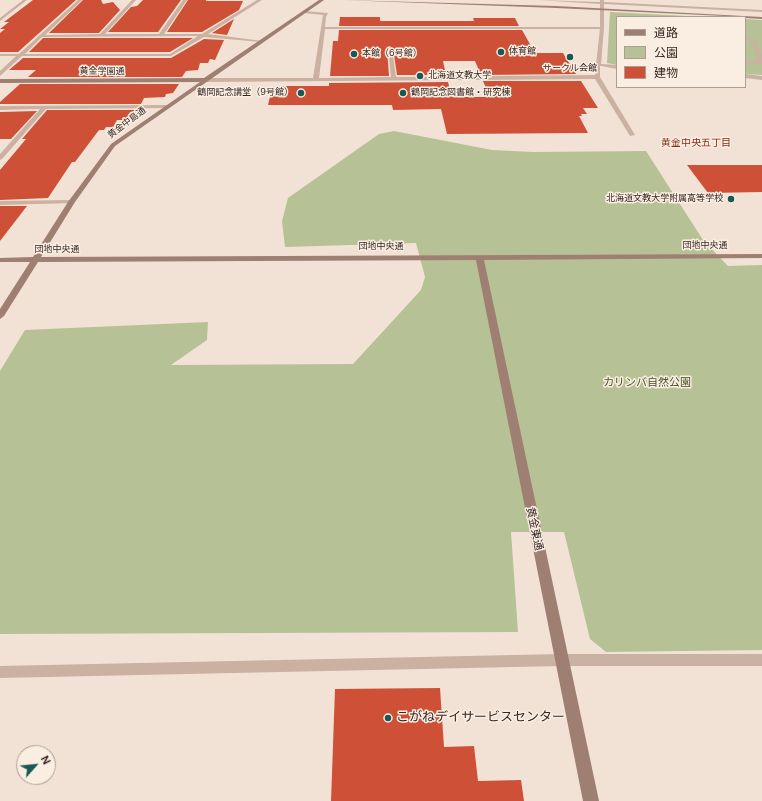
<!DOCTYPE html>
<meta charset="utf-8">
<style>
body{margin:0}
#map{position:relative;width:762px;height:801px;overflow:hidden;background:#f2e2d5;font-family:"DM Sans","Noto Sans JP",sans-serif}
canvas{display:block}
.legend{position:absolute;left:616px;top:16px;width:130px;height:72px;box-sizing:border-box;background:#faede1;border:1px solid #ab9e95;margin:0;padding:5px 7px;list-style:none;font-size:12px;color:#342824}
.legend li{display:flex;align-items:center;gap:8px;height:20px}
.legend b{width:20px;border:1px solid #ab9e95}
.north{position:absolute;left:16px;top:745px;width:40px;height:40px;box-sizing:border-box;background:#faede1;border:1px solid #ab9e95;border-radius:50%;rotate:63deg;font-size:11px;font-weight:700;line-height:16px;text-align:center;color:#342824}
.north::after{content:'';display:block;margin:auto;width:14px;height:18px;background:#185857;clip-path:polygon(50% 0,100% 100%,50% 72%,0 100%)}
</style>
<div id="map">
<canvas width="762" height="801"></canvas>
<ul class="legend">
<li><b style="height:5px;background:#9e7f72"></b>道路</li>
<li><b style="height:11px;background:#b6c195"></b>公園</li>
<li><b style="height:11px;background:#ce5137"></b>建物</li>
</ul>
<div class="north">N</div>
</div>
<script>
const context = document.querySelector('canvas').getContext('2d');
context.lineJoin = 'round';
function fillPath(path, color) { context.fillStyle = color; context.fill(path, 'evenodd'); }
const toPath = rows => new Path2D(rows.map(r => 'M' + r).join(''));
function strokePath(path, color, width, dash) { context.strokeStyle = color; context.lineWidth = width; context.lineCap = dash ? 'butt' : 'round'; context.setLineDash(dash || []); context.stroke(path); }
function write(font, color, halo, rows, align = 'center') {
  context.font = font + ' "DM Sans","Noto Sans JP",sans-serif'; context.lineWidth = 3; context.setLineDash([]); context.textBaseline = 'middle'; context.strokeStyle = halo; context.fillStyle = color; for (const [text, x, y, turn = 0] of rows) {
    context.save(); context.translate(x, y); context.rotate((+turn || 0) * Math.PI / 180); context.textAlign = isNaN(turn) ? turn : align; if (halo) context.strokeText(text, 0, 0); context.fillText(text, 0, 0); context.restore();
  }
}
fillPath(toPath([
 [610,12,707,17,617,17,617,65,607,63],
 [745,19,762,20,762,75,745,74],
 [394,131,492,150,533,152,646,151,703,240,728,266,762,265,762,650,606,652,590,639,564,532,511,532,518,632,0,634,0,371,25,330,208,322,207,340,171,365,353,364,421,290,425,277,416,243,285,247,282,221,288,198,379,134]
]), '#b6c195');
fillPath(toPath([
 [33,0,76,0,18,52,0,52,0,33,5,29,0,29,9,22,4,22],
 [83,0,101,0,103,4,113,2,120,10,99,33,49,33],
 [143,0,181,0,158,32,108,32,131,7,137,6],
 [188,0,206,0,206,1,243,1,239,10,202,32,167,32],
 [340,17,380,17,380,21,474,21,473,18,515,18,519,26,339,26],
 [234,19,227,35,212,33],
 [339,30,522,30,535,53,563,53,576,74,481,75,475,61,443,61,446,75,397,75,393,48,389,46,387,48,389,76,330,76,333,41,338,41],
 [43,38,193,38,170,52,29,52],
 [204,39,224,40,215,60,210,59,208,63,200,63,198,70,186,71,182,77,28,77,36,70,9,70,23,58,171,58],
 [483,81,581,81,598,108,583,108,587,114,581,114,582,116,579,116,588,133,447,134,441,109,393,110,392,105,268,105,272,88,281,88,282,86,329,86,329,83,448,82,452,97,490,97],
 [20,84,179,84,173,93,166,94,165,97,144,98,141,104,0,104,0,102],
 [47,110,138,110,133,120,117,120,113,127,106,127,104,130,99,130,75,162,72,162,48,198,0,200,0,170,26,139,22,139],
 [0,111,0,112,37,111,11,139,0,139],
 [687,165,762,165,762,192,708,193],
 [0,206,27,206,0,241],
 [440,688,444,747,474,746,478,781,521,780,524,801,331,801,335,689]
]), '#ce5137');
fillPath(toPath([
 [305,11,328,13,326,17,325,27,604,27,602,29,325,29,319,78,391,77,388,48,390,47,392,48,396,77,595,75,596,65,598,64,600,65,600,77,635,135,630,136,595,79,205,82,202,80,205,78,313,78,323,15,304,13,305,11],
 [745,36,754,39,762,57,762,64,745,63,745,61,759,61,750,40,745,38,745,36]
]), '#cab1a1');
fillPath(toPath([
 [23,0,27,0,0,21,0,18,23,0],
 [78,0,82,0,45,35,100,34,132,0,136,0,105,34,159,34,183,0,187,0,164,34,202,34,257,0,262,0,208,34,263,41,261,42,204,37,171,56,22,56,0,76,0,71,16,56,0,56,0,54,19,54,78,0],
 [198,36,170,54,25,54,42,37,198,36],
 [537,0,600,2,600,0,604,0,604,2,762,10,762,12,604,4,604,28,601,64,617,65,617,69,596,65,600,28,600,4,537,0],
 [745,74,762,76,762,80,745,78,745,74],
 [166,105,168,106,168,108,46,109,2,159,0,160,0,154,40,109,0,110,0,106,166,105],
 [72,200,74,201,74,203,0,205,0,201,72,200],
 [561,654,762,654,762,666,561,666,0,678,0,666,561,654]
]), '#cab1a1');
fillPath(toPath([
 [319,0,324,0,115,146,75,202,41,257,762,254,762,258,484,260,599,801,583,801,476,260,38,262,4,316,0,319,0,309,30,262,0,262,0,258,33,257,68,202,111,144,200,82,0,83,0,79,204,78,319,0],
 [342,0,556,6,762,17,762,19,745,18,745,17,556,8,342,0]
]), '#9e7f72');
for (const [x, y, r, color] of [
 [501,52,4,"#185857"],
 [354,54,4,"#185857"],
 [570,57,4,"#185857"],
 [420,76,4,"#185857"],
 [301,93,4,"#185857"],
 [403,93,4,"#185857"],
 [731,199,4,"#185857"],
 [388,718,4,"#185857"]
]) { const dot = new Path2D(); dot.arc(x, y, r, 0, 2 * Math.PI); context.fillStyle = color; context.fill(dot); strokePath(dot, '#faede1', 1.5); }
write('9px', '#342824', '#faede1', [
 ["体育館",509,52],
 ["本館（6号館）",362,54],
 ["サークル会館",570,69,"center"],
 ["北海道文教大学",428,76],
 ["鶴岡記念講堂（9号館）",293,93,"right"],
 ["鶴岡記念図書館・研究棟",411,93],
 ["北海道文教大学附属高等学校",723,199,"right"]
], 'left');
write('9px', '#342824', '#faede1', [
 ["黄金学園通",102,72],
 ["黄金中島通",127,123,-37],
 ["団地中央通",705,246],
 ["団地中央通",381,247],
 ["団地中央通",57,250]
]);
write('10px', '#882b19', '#faede1', [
 ["黄金中央五丁目",696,143]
]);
write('11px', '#465427', '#faede1', [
 ["カリンバ自然公園",647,383]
]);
write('11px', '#342824', '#faede1', [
 ["黄金東通",534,529,78]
]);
write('13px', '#342824', '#faede1', [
 ["こがねデイサービスセンター",396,718]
], 'left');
</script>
